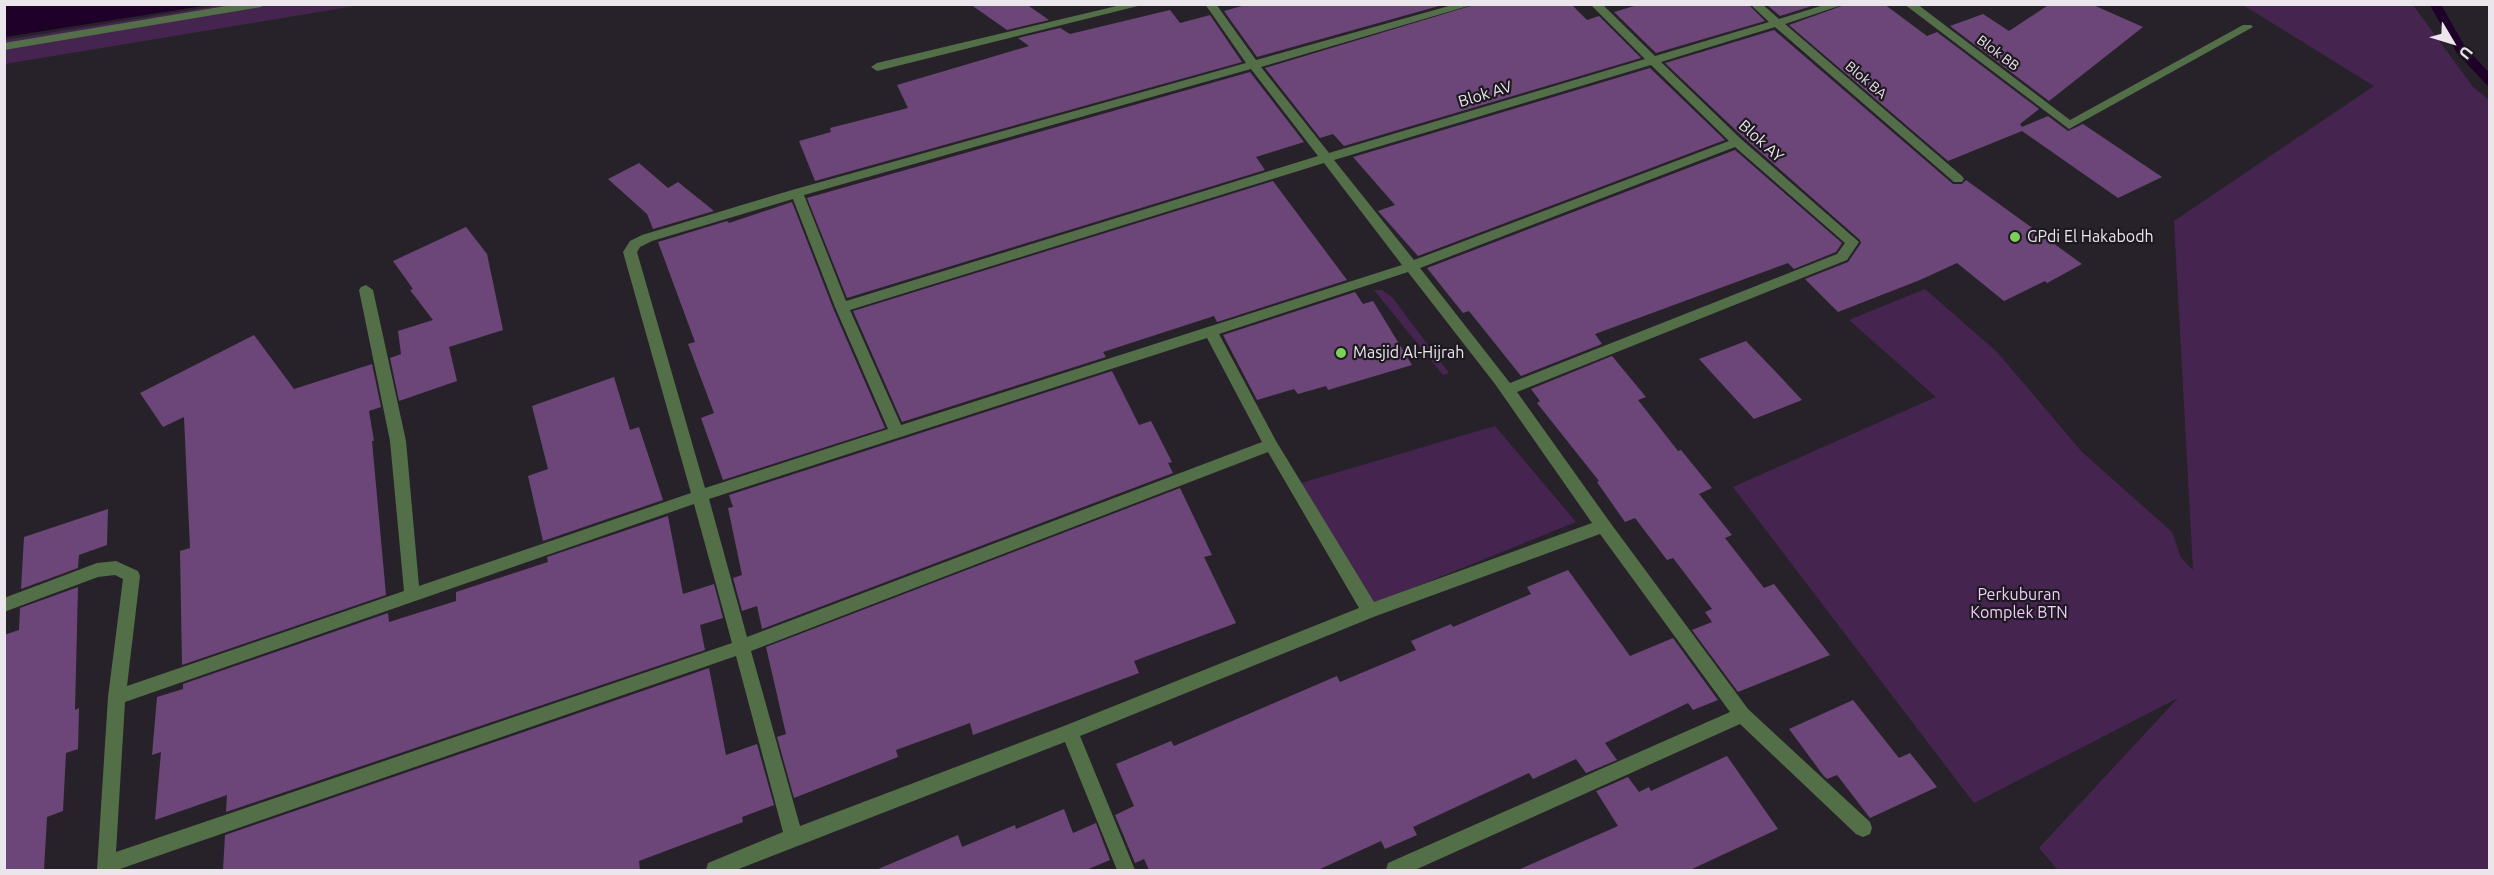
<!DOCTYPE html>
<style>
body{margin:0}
#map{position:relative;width:2494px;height:875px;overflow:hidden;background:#272229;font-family:Ubuntu,sans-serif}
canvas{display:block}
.frame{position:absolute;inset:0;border:6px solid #eae6eb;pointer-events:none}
.north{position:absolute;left:2422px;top:12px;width:60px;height:60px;-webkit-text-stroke:4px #1e1920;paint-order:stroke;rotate:128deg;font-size:16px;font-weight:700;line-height:24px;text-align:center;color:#eae6eb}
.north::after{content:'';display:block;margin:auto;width:21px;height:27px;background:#eae6eb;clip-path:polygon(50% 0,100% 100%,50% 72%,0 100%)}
</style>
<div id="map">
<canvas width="2494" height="875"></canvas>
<div class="frame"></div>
<div class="north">U</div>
</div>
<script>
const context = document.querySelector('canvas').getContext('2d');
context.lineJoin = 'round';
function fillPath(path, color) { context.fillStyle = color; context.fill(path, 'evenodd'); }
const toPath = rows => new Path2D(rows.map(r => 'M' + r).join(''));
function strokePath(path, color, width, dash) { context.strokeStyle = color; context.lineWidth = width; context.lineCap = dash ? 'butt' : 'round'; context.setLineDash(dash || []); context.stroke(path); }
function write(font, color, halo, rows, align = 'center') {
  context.font = font + ' Ubuntu,sans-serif'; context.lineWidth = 4.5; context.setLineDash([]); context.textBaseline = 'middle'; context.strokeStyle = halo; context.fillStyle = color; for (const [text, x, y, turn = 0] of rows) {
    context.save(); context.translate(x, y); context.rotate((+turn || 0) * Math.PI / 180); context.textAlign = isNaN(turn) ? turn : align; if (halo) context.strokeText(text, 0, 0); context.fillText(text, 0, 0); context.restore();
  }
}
fillPath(toPath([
 [222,5,361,5,5,64,5,40],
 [2243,5,2413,5,2473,87,2489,100,2489,870,2058,870,2039,848,2178,698,1974,803,1733,487,1936,397,1849,320,1925,289,1997,352,2082,452,2172,532,2181,558,2193,570,2174,221,2374,86],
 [1374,290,1382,290,1392,297,1449,373,1443,375],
 [1495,426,1576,522,1373,604,1301,483]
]), '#452550');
fillPath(toPath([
 [5,4,209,4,209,5,5,37]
]), '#1f0029');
strokePath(toPath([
 [2435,4,2461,50,2490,81]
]), '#1f0029', 10);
fillPath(toPath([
 [970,4,1026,4,1049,20,1007,30],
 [1249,4,1446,4,1257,57,1224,11],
 [1477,4,1571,4,1587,20,1599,16,1641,58,1344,146,1333,134,1320,138,1265,68],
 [1641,4,1748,4,1765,21,1656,53,1614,12],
 [1766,4,1818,4,1780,16],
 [1847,4,1884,4,1927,36,1937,32,2039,109,2020,124,2022,127,2048,116,2068,131,2083,124,2162,177,2118,198,2022,131,1948,161,1789,25],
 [2050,4,2091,4,2143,27,2049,101,1950,26,1983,14,2009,31],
 [1170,10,1180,23,1210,15,1242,62,815,181,799,141,831,132,830,128,908,108,897,85,1029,46,1018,38,1060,28,1070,34],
 [1774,30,1953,184,1962,184,1966,180,2082,264,2047,283,2045,281,2004,301,1957,263,1920,280,1838,312,1805,279,1848,262,1861,243,1860,240,1743,137,1665,63],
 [1650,68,1725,140,1418,256,1378,211,1395,205,1353,157],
 [1250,72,1304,142,1256,157,1265,170,847,298,807,198],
 [1735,150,1842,243,1836,252,1794,269,1788,263,1595,334,1602,344,1521,376,1469,311,1463,313,1427,268],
 [639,163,668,188,678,182,714,211,653,229,647,214,608,179],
 [1273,181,1347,280,1217,322,1214,316,1103,352,1106,357,902,422,853,311],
 [792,202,833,308,885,428,723,480,701,418,714,413,688,344,695,342,658,242,727,221,729,223],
 [466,227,487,254,503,330,449,347,457,381,399,401,390,358,401,354,398,331,433,320,410,290,413,289,393,261],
 [1355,292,1363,304,1373,301,1412,365,1328,390,1326,386,1298,394,1294,389,1257,400,1223,335],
 [254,335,294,389,372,364,381,407,369,411,374,441,372,441,386,595,182,665,180,551,190,548,184,417,163,427,140,393],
 [1746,341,1774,370,1802,400,1754,419,1699,359],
 [1612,356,1646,397,1638,400,1678,451,1681,450,1712,488,1699,494,1732,535,1725,538,1764,588,1774,584,1830,655,1738,692,1692,630,1712,622,1705,612,1712,609,1673,558,1667,560,1635,518,1625,522,1597,482,1599,481,1537,403,1540,401,1531,389],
 [1112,371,1139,425,1151,421,1172,462,1168,463,1173,473,762,629,757,606,742,611,733,578,742,575,728,508,733,507,729,495],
 [614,377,630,430,639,427,663,500,543,541,528,476,548,469,532,406],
 [1180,488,1212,555,1204,557,1236,623,1134,661,1139,673,973,735,970,723,896,750,898,757,794,798,777,737,786,734,766,647],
 [108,509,107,545,79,555,78,568,21,589,24,537],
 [668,516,683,594,714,584,723,618,700,625,705,650,226,812,227,795,155,820,161,752,152,755,157,697,183,689,183,684,388,613,389,622,456,601,456,592,548,562,547,557],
 [1568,570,1630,656,1673,638,1718,700,1693,710,1688,703,1605,743,1617,760,1586,773,1576,759,1533,779,1529,773,1413,827,1417,835,1385,849,1381,841,1318,870,1149,870,1144,859,1135,863,1115,815,1134,806,1116,764,1171,741,1174,746,1337,676,1340,682,1416,650,1411,641,1451,624,1453,627,1531,594,1527,587],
 [78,587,75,710,79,708,78,749,66,753,63,811,47,817,44,870,4,870,4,635,19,630,20,608],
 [709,668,726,755,757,744,774,805,742,817,743,822,639,861,640,870,223,870,225,835],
 [1853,700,1899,758,1910,753,1937,787,1870,818,1837,775,1827,779,1823,775,1789,729],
 [1727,756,1778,829,1690,870,1518,870,1618,826,1596,791,1628,777,1639,792,1649,787,1651,791],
 [1064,809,1073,833,1096,823,1110,860,1086,870,876,870,958,835,962,847,1015,825,1016,829]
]), '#6c4679');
fillPath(toPath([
 [238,4,266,4,261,7,4,50,4,43,238,4],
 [1125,4,1146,4,877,71,871,67,877,63,1125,4],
 [1205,4,1216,4,1256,60,1456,4,1475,4,1261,67,1329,153,1645,59,1590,4,1602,4,1655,56,1769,22,1750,4,1762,4,1779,19,1827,4,1845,4,1785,24,1962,176,1964,179,1962,182,1954,182,1775,27,1661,62,1741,139,1859,242,1847,260,1517,392,1609,521,1748,709,1870,822,1872,828,1870,834,1863,837,1856,834,1740,724,1415,870,1386,870,1388,863,1730,712,1600,534,1376,616,1080,736,1135,870,1117,870,1065,742,736,870,706,870,708,863,783,832,736,656,117,870,97,870,108,697,123,579,115,575,98,577,4,612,4,598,97,563,116,561,138,571,140,576,127,686,404,591,390,441,359,290,361,287,366,285,373,290,406,441,419,586,691,493,623,252,630,241,642,235,792,190,1246,63,1205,4],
 [1651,65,1729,141,1414,260,1334,160,1651,65],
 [1251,69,1318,156,846,301,804,195,1251,69],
 [1735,147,1845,243,1837,254,1510,383,1420,268,1735,147],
 [1324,163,1402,265,901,425,850,310,1324,163],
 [793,199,835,307,888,429,705,488,637,252,640,247,652,241,793,199],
 [1408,272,1495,384,1592,523,1374,602,1276,441,1219,334,1408,272],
 [1207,338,1262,442,747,637,709,499,1207,338],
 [1268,452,1359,608,1064,726,800,826,751,651,1268,452],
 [694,504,732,643,116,852,125,702,694,504],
 [1904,4,1917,4,2070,120,2243,25,2251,25,2253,27,2069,129,1904,4]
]), '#536f48');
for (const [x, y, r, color] of [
 [2015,237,6,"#7cd155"],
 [1341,353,6,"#7cd155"]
]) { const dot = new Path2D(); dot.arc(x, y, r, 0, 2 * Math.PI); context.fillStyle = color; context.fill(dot); strokePath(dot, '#1e1920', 2); }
write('14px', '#eae6eb', '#1e1920', [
 ["Blok BB",1998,53,37],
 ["Blok BA",1866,80,40]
]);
write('16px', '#eae6eb', '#1e1920', [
 ["Blok AV",1485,94,-17],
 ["Blok AY",1761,141,42]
]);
write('16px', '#eae6eb', '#1e1920', [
 ["GPdi El Hakabodh",2027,237],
 ["Masjid Al-Hijrah",1353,353]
], 'left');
write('16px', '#efccfb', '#1e1920', [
 ["Perkuburan",2019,595],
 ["Komplek BTN",2019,613]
]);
</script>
